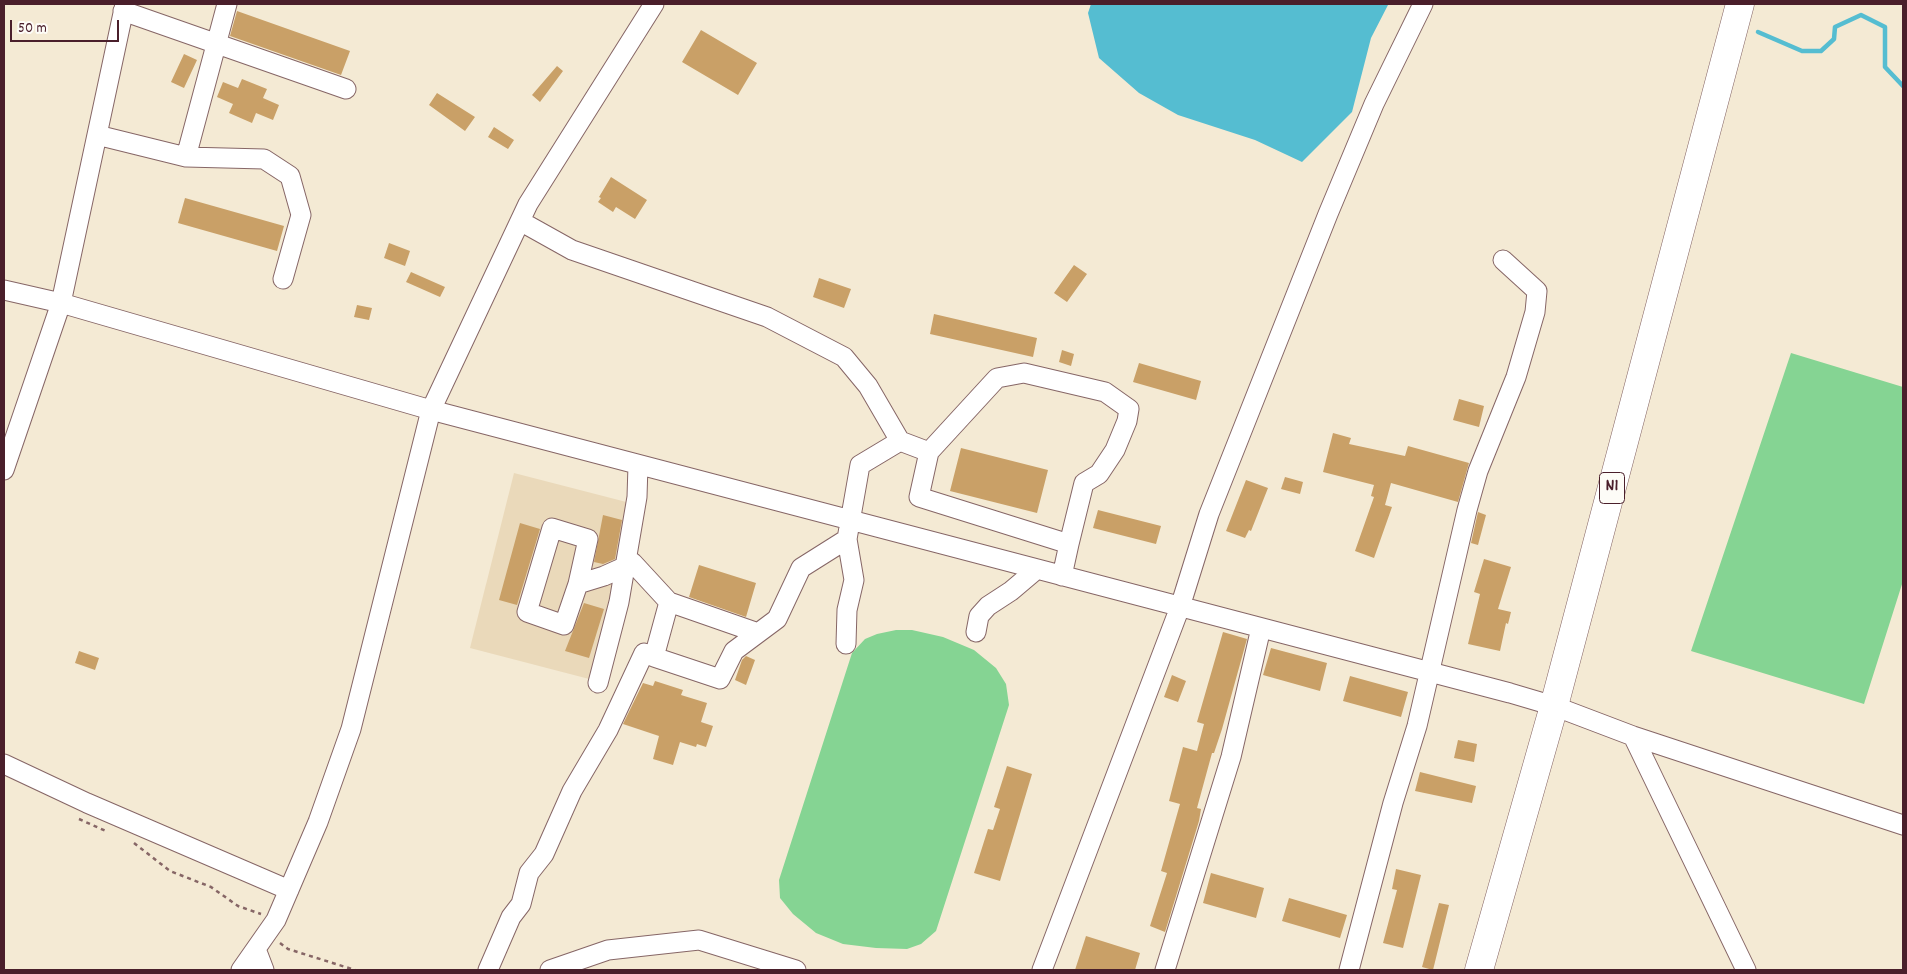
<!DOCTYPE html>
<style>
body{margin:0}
#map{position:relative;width:1907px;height:974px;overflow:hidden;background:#f4ead4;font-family:Dekko,sans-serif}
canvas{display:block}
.frame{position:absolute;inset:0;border:5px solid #4a1f2b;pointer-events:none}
.scale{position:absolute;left:10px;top:20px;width:109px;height:22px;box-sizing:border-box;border:2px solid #4a1f2b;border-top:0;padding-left:6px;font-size:15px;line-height:18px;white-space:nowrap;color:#4a1f2b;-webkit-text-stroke:4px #fdfcf7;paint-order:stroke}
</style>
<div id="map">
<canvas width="1907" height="974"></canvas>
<div class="frame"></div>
<div class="scale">50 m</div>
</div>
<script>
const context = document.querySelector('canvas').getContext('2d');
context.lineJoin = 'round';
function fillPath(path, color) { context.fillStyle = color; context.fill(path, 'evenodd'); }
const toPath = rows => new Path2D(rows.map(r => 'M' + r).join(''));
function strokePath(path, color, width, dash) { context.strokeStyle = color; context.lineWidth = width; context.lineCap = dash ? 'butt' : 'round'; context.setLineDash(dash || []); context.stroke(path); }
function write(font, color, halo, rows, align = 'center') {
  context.font = font + ' Dekko,sans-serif'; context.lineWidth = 4; context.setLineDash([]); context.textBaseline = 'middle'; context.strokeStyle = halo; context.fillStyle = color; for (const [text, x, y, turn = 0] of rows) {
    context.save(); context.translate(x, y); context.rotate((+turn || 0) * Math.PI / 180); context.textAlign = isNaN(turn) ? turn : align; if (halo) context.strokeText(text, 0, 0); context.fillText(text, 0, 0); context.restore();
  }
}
fillPath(toPath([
 [514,473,638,505,593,680,470,648]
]), '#ead9ba');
fillPath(toPath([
 [1791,353,1903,387,1903,581,1864,704,1691,651],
 [896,630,912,630,943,637,974,650,996,668,1006,684,1009,705,936,931,921,944,907,949,876,948,843,944,816,933,793,914,780,898,779,880,852,653,865,639,877,634]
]), '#85d493');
fillPath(toPath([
 [1091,4,1387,4,1388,5,1371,38,1352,112,1302,162,1255,140,1178,115,1139,93,1099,58,1088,13]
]), '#55bdd1');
strokePath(toPath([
 [1758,32,1802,51,1821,51,1834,39,1835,27,1861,15,1885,27,1885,67,1903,86]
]), '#55bdd1', 4.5);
fillPath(toPath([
 [237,11,350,51,341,75,230,36],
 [701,30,757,63,738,95,682,62],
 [184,54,197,60,184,88,171,82],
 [557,66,563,71,540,102,532,95],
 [242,79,267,89,263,98,279,105,273,120,256,113,252,123,229,113,233,104,217,97,223,82,238,88],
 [437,93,475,117,465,131,429,105],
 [494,127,514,140,508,149,488,137],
 [611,177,647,200,635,219,616,207,613,212,598,202,601,198,599,197],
 [185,198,284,226,277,251,178,223],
 [389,243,410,251,405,266,384,258],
 [1074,265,1087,274,1067,302,1054,293],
 [411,272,445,287,440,297,406,282],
 [819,278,851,289,844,308,813,297],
 [357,305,372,308,369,320,354,317],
 [934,314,1037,338,1033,357,930,334],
 [1062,350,1074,354,1071,366,1059,362],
 [1139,363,1201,381,1196,400,1133,382],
 [1459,399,1484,406,1479,427,1453,420],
 [1333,433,1351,438,1349,444,1405,456,1408,446,1469,463,1458,502,1391,483,1385,505,1392,507,1374,558,1355,551,1374,497,1371,496,1374,485,1323,472],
 [961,448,1048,470,1037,513,950,491],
 [1285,477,1303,482,1300,494,1281,489],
 [1246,480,1268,488,1251,531,1249,530,1245,538,1226,531],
 [1098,510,1161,526,1156,544,1093,528],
 [1478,512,1486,515,1478,545,1471,543],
 [603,515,622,520,615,559,603,564,594,562],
 [520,523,540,529,517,605,499,600],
 [1484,559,1511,567,1498,609,1511,612,1508,624,1506,623,1500,651,1468,644,1480,594,1474,592],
 [699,565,756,583,746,617,689,597],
 [584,603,604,609,589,658,565,651],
 [1223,632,1247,639,1222,729,1214,753,1212,753,1197,808,1201,809,1199,821,1165,932,1150,926,1167,873,1161,871,1180,804,1169,801,1183,747,1197,751,1204,724,1197,722],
 [1271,648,1327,663,1320,691,1263,675],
 [79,651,99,658,95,670,75,663],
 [746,656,755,660,746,685,735,680,742,660],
 [1172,675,1186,681,1178,702,1164,697],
 [1350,676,1408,692,1401,717,1343,701],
 [655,681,683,690,681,695,707,703,701,722,713,726,706,747,697,744,696,747,680,742,673,765,653,759,659,736,623,724,643,683,653,686],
 [1458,740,1477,744,1474,762,1454,758],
 [1007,766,1032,774,1000,881,974,873,988,829,993,830,1000,809,994,807],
 [1420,772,1476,786,1472,803,1415,791],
 [1396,869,1421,875,1403,948,1383,943,1397,890,1392,889],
 [1211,873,1264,888,1256,918,1203,903],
 [1289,898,1347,915,1340,938,1282,921],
 [1439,903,1449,905,1433,970,1422,967],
 [1086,936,1140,953,1135,970,1075,970]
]), '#c9a067');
const minor = toPath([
 [123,11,346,89],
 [97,135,186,157,264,159,290,176,301,215,283,279],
 [186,157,227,4],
 [520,221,572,250,767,317,844,357,868,386,900,441,929,452],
 [4,290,61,303,431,410,1510,693,1554,706,1633,736,1903,825],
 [4,470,61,303,125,4],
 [1062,576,1069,544,1084,483,1099,474,1115,450,1127,421,1129,409,1105,392,1024,373,997,378,929,452,919,497,1069,544],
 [578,584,588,539,552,528,527,612,564,625,578,584,604,576,633,563,669,602],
 [976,632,979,616,988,606,1011,591,1037,569],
 [758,633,669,602,654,657,720,679,734,651,777,619,801,568,847,539,860,465,900,441],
 [846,644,847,610,854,580,847,539],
 [598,683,619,602,637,497,638,465],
 [1633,736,1746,970],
 [4,764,87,803,289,890],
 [256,949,264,970],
 [241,970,276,920,318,822,351,729,431,410,528,204,654,4],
 [488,970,511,917,521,904,529,873,544,854,572,791,608,730,644,653,654,657],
 [550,970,608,950,699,940,796,970],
 [1042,970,1180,607,1209,514,1328,214,1374,104,1423,4],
 [1165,970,1231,757,1261,628],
 [1349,970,1393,803,1417,726,1467,510,1478,471,1516,377,1535,312,1537,291,1503,260]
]);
const highway = toPath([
 [1479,970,1554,706,1740,4]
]);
strokePath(minor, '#866666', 21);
strokePath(highway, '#866666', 29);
strokePath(toPath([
 [79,819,108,832],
 [134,843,170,871,211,887,238,906,261,914],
 [280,943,288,949,355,970]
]), '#866666', 2.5, [4, 4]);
strokePath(minor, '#fff', 19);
strokePath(highway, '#fff', 28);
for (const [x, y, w] of [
 [1612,488,25]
]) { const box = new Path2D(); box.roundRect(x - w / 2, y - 15.5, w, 31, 4); context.fillStyle = '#fdfcf7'; context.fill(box); strokePath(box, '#4a1f2b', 1); }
write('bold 18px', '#4a1f2b', null, [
 ["N1",1612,488]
]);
</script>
